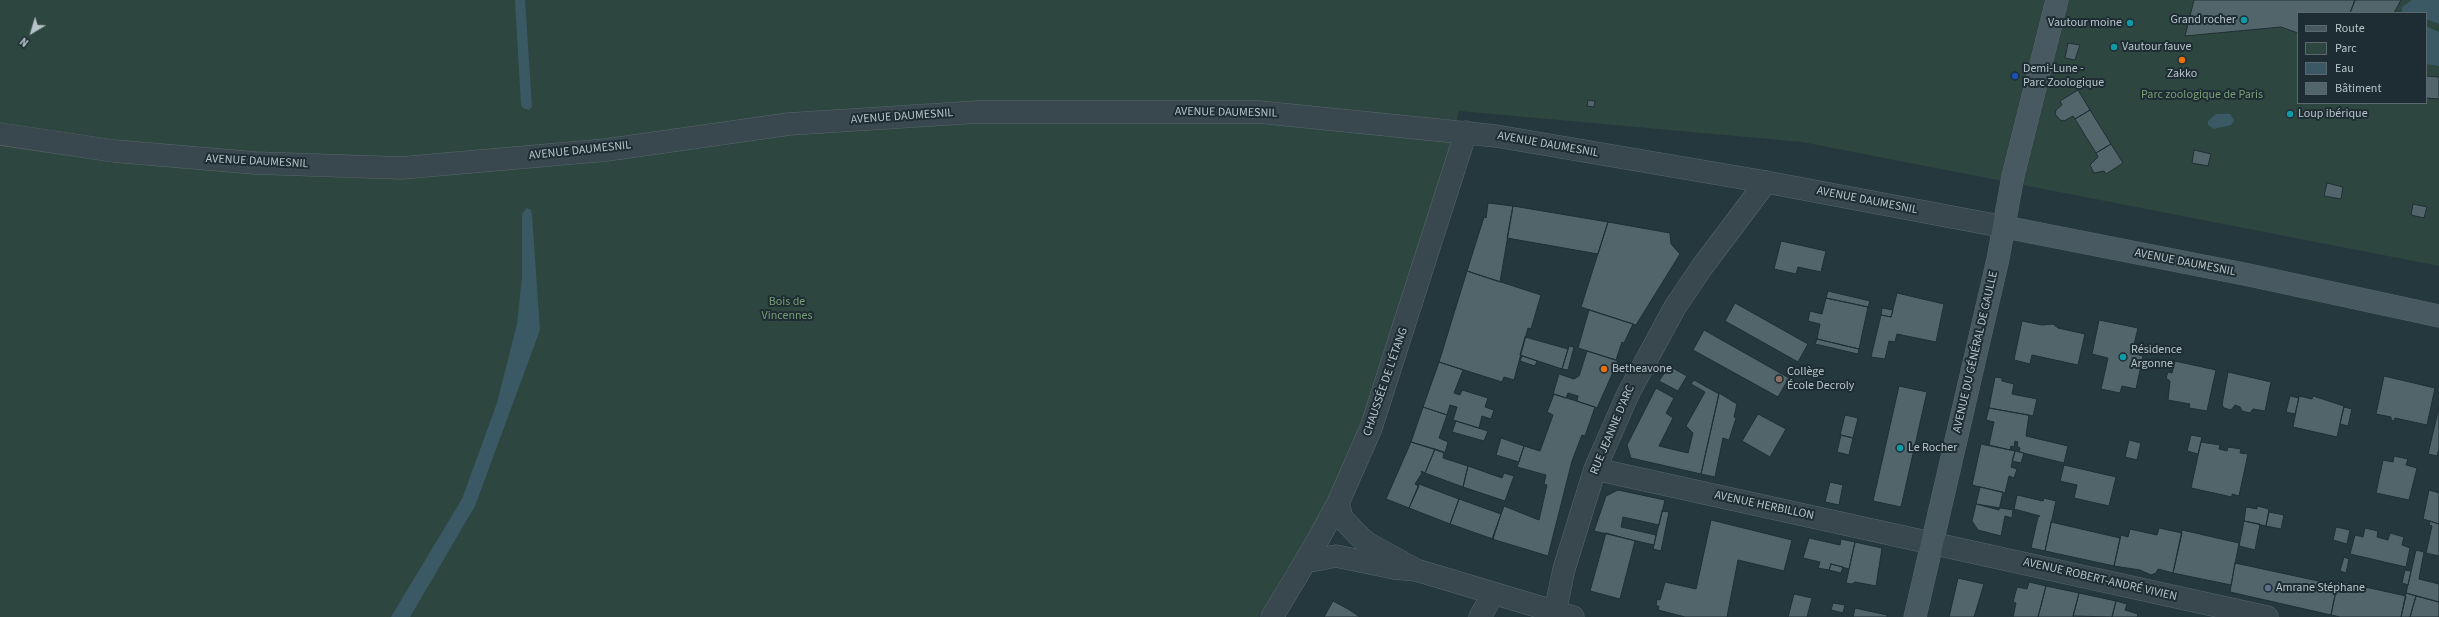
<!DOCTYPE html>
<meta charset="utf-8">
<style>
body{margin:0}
#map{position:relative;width:2439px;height:617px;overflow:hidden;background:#25383e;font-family:"Source Sans 3",sans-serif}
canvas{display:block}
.legend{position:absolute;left:2297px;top:12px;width:130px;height:92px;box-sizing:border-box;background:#1e2d33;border:1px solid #5b696f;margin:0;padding:5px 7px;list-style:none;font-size:12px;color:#b6c3c9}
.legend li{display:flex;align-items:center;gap:8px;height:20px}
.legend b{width:20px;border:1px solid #5b696f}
.north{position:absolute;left:12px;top:12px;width:40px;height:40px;-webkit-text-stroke:3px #1e2d33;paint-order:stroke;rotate:218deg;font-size:11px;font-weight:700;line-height:16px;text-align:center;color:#b6c3c9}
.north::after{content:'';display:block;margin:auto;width:14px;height:18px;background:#b6c3c9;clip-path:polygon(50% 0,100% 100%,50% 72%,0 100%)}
</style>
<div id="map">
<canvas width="2439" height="617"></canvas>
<ul class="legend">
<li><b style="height:5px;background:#485961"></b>Route</li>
<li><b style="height:11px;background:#2d463f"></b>Parc</li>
<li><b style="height:11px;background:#3a5965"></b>Eau</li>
<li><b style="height:11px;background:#51656b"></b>Bâtiment</li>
</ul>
<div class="north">N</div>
</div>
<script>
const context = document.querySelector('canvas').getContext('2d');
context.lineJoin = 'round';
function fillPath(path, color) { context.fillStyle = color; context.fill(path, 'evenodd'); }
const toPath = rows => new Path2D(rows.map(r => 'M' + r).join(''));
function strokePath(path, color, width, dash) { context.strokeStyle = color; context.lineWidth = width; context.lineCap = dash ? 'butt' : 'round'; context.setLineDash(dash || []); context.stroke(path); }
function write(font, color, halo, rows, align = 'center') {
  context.font = font + ' "Source Sans 3",sans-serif'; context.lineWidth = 4; context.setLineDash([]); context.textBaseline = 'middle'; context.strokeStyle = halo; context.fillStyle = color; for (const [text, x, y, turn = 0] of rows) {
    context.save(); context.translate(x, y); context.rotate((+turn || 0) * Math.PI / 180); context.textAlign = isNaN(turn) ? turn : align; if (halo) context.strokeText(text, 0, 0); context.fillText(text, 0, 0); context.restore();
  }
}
fillPath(toPath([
 [0,0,2439,0,2439,266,1802,142,1459,111,1446,167,1366,415,1344,468,1320,516,1290,568,1288,567,1259,617,0,617],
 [2298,13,2426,13,2426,103,2298,103]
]), '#2d463f');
fillPath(toPath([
 [515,0,525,0,532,107,529,110,523,108,521,105],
 [2412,0,2439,0,2439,24,2426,19,2426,13,2402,13,2402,7],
 [2426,26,2439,32,2439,66,2426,64],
 [2216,114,2230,114,2234,120,2231,125,2214,129,2208,125,2208,121],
 [527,208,531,210,532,215,540,330,475,506,410,617,391,617,462,499,497,403,517,324,522,277,522,214]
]), '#3a5965');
const building = toPath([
 [2194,0,2355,0,2350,13,2298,13,2298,33,2281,27,2185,36,2194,0],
 [2355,0,2401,0,2394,13,2350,13,2355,0],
 [2068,43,2080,45,2075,60,2065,58,2068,43],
 [2426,76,2439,77,2439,99,2426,98,2426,76],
 [2078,90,2090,110,2075,119,2073,116,2064,121,2060,120,2055,114,2056,110,2062,105,2060,101,2078,90],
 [1588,100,1595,101,1594,107,1587,106,1588,100],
 [2090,110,2111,144,2096,153,2075,119,2090,110],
 [2111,144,2123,163,2106,174,2104,171,2094,173,2090,165,2098,157,2096,153,2111,144],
 [2194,150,2211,154,2208,166,2192,163,2194,150],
 [2327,183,2343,187,2341,199,2324,196,2327,183],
 [1488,203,1513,206,1500,282,1467,271,1484,217,1486,218,1488,203],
 [2413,204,2427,207,2424,218,2411,215,2413,204],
 [1513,206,1608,222,1598,254,1507,238,1513,206],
 [1608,222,1670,233,1671,244,1680,254,1636,325,1581,307,1608,222],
 [1781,241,1826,251,1821,272,1798,267,1796,274,1774,269,1781,241],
 [1467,271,1541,295,1531,329,1528,328,1514,380,1504,377,1502,382,1439,362,1467,271],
 [1828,291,1870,301,1868,307,1826,298,1828,291],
 [1897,293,1944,304,1936,342,1897,334,1895,342,1889,341,1885,359,1871,357,1881,315,1891,317,1897,293],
 [1826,298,1868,307,1859,349,1817,339,1820,324,1808,321,1810,311,1822,314,1826,298],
 [1735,303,1808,344,1798,362,1725,321,1735,303],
 [1882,308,1893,310,1891,317,1881,315,1882,308],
 [1589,310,1633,324,1624,343,1622,342,1616,360,1578,348,1589,310],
 [2099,320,2138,328,2132,353,2143,356,2136,389,2122,386,2120,393,2101,389,2108,358,2092,354,2099,320],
 [2022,321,2042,325,2053,324,2058,328,2085,334,2078,365,2032,355,2030,364,2014,360,2022,321],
 [1704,330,1789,378,1778,397,1693,350,1704,330],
 [1525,337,1568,349,1562,369,1520,355,1525,337],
 [1817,339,1859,349,1858,354,1815,344,1817,339],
 [1569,346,1574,347,1568,370,1562,369,1569,346],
 [1587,351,1618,361,1597,408,1577,401,1578,396,1568,393,1566,398,1553,394,1559,374,1574,379,1579,376,1587,351],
 [1522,356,1537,361,1535,366,1520,361,1522,356],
 [2175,361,2216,370,2207,411,2189,408,2190,404,2168,400,2170,381,2166,378,2168,372,2172,373,2175,361],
 [1439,362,1463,370,1454,393,1460,395,1462,390,1488,398,1485,407,1494,410,1491,419,1482,416,1479,428,1453,420,1457,407,1450,405,1447,415,1423,407,1439,362],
 [1669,366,1687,376,1678,391,1659,381,1669,366],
 [2228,372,2271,382,2265,411,2253,409,2250,413,2242,411,2240,407,2235,405,2231,410,2224,408,2222,405,2228,372],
 [2384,376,2435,388,2427,425,2395,418,2394,421,2391,420,2391,417,2376,414,2384,376],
 [1995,377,2002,378,2002,381,2014,384,2012,394,2037,399,2033,416,1989,408,1995,377],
 [1694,380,1719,394,1701,474,1631,458,1627,445,1656,388,1674,398,1666,413,1673,418,1659,446,1688,453,1693,433,1686,426,1705,392,1691,384,1694,380],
 [1899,386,1927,392,1901,507,1873,501,1899,386],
 [1719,393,1737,404,1734,417,1736,418,1729,440,1723,438,1715,477,1701,474,1719,393],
 [1554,394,1595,407,1585,436,1582,435,1572,461,1548,556,1492,539,1504,506,1539,520,1547,485,1544,484,1546,475,1517,467,1524,446,1540,451,1553,415,1547,412,1554,394],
 [2290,396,2299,398,2295,414,2286,412,2290,396],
 [2299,396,2312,399,2313,396,2344,406,2337,437,2293,427,2299,396],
 [1423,407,1447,415,1439,438,1448,442,1445,453,1411,442,1423,407],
 [2344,407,2352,409,2348,426,2340,424,2344,407],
 [2439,407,2439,449,2437,456,2428,454,2439,407],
 [1989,408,2029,415,2026,436,2068,446,2064,463,2019,452,2020,448,2017,446,2018,442,2015,441,2014,447,2011,446,2010,450,1989,445,1994,422,1986,420,1989,408],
 [1758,414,1786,429,1770,457,1742,441,1758,414],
 [1845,415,1858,418,1853,438,1840,435,1845,415],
 [1456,421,1488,431,1484,441,1452,432,1456,421],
 [1841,435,1853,438,1849,455,1837,452,1841,435],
 [2191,435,2202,437,2198,454,2187,451,2191,435],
 [1501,438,1524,446,1519,462,1496,455,1501,438],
 [2129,440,2141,443,2137,460,2125,457,2129,440],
 [1411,442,1435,449,1425,473,1421,471,1422,473,1415,484,1419,486,1409,508,1386,499,1411,442],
 [2201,442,2220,445,2219,449,2227,451,2228,447,2241,449,2240,453,2248,454,2239,496,2232,494,2232,497,2191,488,2201,442],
 [1981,444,2015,451,2011,467,2017,469,2014,478,2009,476,2005,493,1972,485,1981,444],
 [1435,449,1444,452,1443,458,1468,466,1463,487,1425,473,1435,449],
 [2015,451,2024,453,2021,463,2012,461,2015,451],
 [2394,456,2408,459,2406,465,2417,468,2409,500,2376,493,2383,460,2393,462,2394,456],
 [2064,465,2116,477,2109,506,2074,498,2077,485,2060,481,2064,465],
 [1468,466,1502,478,1504,473,1514,476,1505,501,1463,487,1468,466],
 [1830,482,1843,485,1839,505,1825,502,1830,482],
 [1419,484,1459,499,1450,524,1409,508,1419,484],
 [1980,487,2003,492,1999,510,1976,504,1980,487],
 [1618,490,1665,500,1659,525,1623,517,1621,527,1656,535,1654,545,1594,531,1606,496,1618,490],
 [2429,490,2439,493,2439,524,2423,519,2429,490],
 [2017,495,2043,501,2044,498,2056,501,2045,551,2031,548,2038,517,2040,516,2014,509,2017,495],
 [1459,499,1501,514,1493,539,1450,524,1459,499],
 [1976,504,2013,510,2012,518,2005,516,2001,536,1978,530,1972,521,1976,504],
 [2257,506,2269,509,2266,526,2244,521,2246,507,2257,509,2257,506],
 [1662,511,1669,512,1661,551,1653,549,1662,511],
 [2269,512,2284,515,2281,529,2266,526,2269,512],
 [1711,520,1792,540,1784,571,1738,560,1727,617,1685,617,1658,610,1659,606,1656,606,1657,599,1660,600,1665,582,1696,589,1711,520],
 [2244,521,2260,524,2255,550,2239,546,2244,521],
 [2430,521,2439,524,2439,556,2426,553,2432,526,2429,525,2430,521],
 [2051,522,2120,538,2114,566,2045,551,2051,522],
 [2336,527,2350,530,2347,544,2333,540,2336,527],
 [2159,528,2182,533,2173,573,2158,569,2156,573,2151,575,2140,570,2114,566,2121,535,2128,537,2130,529,2157,535,2159,528],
 [2365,528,2378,531,2377,537,2388,540,2390,533,2404,537,2402,545,2410,548,2406,567,2350,554,2355,535,2363,537,2365,528],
 [2182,530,2239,543,2231,585,2173,573,2182,530],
 [1606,533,1635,541,1620,599,1590,591,1606,533],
 [1809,538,1840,545,1841,539,1855,542,1849,569,1831,564,1829,570,1818,568,1820,562,1803,558,1809,538],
 [1855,542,1882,548,1876,586,1855,582,1852,584,1846,583,1855,542],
 [2416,550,2424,552,2419,579,2439,584,2439,602,2406,593,2416,550],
 [2344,557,2349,559,2346,573,2340,571,2344,557],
 [2235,563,2337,585,2331,615,2230,592,2235,563],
 [1831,564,1843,567,1841,573,1829,570,1831,564],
 [2405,570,2411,571,2408,585,2402,583,2405,570],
 [1958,578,1984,584,1974,617,1949,617,1958,578],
 [2338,581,2406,596,2401,617,2340,617,2331,615,2338,581],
 [2029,582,2046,586,2038,617,2013,617,2016,603,2013,602,2017,587,2027,589,2029,582],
 [2046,586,2079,593,2073,617,2038,617,2046,586],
 [2079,593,2116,601,2112,617,2073,616,2079,593],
 [2406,593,2416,596,2410,617,2401,617,2406,593],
 [1794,594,1812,598,1807,617,1788,617,1794,594],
 [2416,596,2439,602,2439,617,2410,617,2416,596],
 [1333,601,1348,609,1360,617,1324,617,1333,601],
 [2116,601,2127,604,2125,610,2138,614,2137,617,2112,617,2116,601],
 [1833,603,1845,605,1843,613,1831,610,1833,603],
 [1855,608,1887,615,1887,617,1853,617,1855,608]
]);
fillPath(building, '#51656b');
strokePath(building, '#202f35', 1);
const minor = toPath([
 [1595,469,2267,617],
 [1305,562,1336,556,1394,568,1416,570,1367,543,1357,534,1342,518,1338,503],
 [1416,570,1573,617],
 [1272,617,1314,547,1338,503,1371,428,1466,132],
 [1480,617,1493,594],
 [1554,617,1564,569,1595,469,1628,394,1675,307,1702,267,1766,182]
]);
const tertiary = toPath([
 [0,134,114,151,255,163,401,168,606,150,789,124,978,112,1259,112,1496,136,1766,182,2005,227]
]);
const secondary = toPath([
 [2005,227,2249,275,2439,316],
 [1915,617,1998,259,2013,176,2057,0]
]);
strokePath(minor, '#57666c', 23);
strokePath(tertiary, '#57666c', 23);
strokePath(secondary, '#57666c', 23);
strokePath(minor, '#39484e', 22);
strokePath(tertiary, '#39484e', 22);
strokePath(secondary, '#485961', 22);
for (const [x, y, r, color] of [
 [2244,20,4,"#0f9aa8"],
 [2130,23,4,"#0f9aa8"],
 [2114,47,4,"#0f9aa8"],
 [2182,60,4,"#e8710a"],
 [2015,76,4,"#1a4fb4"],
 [2290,114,4,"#0f9aa8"],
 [2123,357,4,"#0f9aa8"],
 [1604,369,4,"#e8710a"],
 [1779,379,4,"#8d6e63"],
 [1900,448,4,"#0f9aa8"],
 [2268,588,4,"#5c6f8a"]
]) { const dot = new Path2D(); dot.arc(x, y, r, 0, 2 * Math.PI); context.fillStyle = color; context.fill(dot); strokePath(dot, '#1e2d33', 1.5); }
write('12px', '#b6c3c9', '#1e2d33', [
 ["Grand rocher",2236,20,"right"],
 ["Vautour moine",2122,23,"right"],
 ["Vautour fauve",2122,47],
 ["Demi-Lune -",2023,69],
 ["Parc Zoologique",2023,83],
 ["Zakko",2182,74,"center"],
 ["Loup ibérique",2298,114],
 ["Résidence",2131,350],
 ["Argonne",2131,364],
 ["Betheavone",1612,369],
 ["Collège",1787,372],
 ["École Decroly",1787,386],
 ["Le Rocher",1908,448],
 ["Amrane Stéphane",2276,588]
], 'left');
write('12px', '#789e74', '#1e2d33', [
 ["Parc zoologique de Paris",2202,95],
 ["Bois de",787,302],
 ["Vincennes",787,316]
]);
write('12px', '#b6c3c9', '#1e2d33', [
 ["AVENUE DAUMESNIL",1226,113,1],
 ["AVENUE DAUMESNIL",902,117,-4],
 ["AVENUE DAUMESNIL",1548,145,10],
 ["AVENUE DAUMESNIL",580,151,-6],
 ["AVENUE DAUMESNIL",257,162,3],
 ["AVENUE DAUMESNIL",1867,201,11],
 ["AVENUE DAUMESNIL",2185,263,11],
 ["AVENUE DU GÉNÉRAL DE GAULLE",1976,352,-77],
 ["CHAUSSÉE DE L'ÉTANG",1386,382,-71],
 ["RUE JEANNE D'ARC",1613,430,-67],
 ["AVENUE HERBILLON",1764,506,12],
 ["AVENUE ROBERT-ANDRÉ VIVIEN",2100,580,13]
]);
</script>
